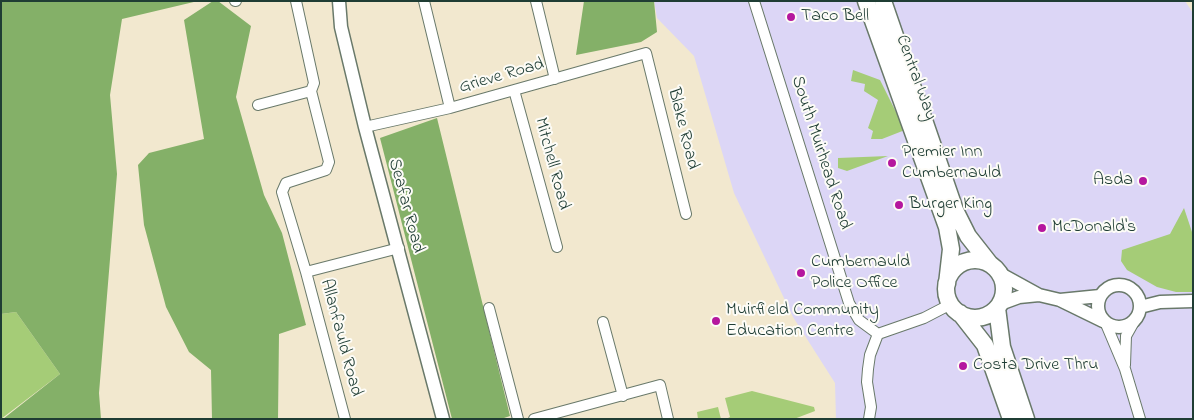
<!DOCTYPE html>
<style>
body{margin:0}
#map{position:relative;width:1194px;height:420px;overflow:hidden;background:#f2e8cf;font-family:"Indie Flower",sans-serif}
canvas{display:block}
.frame{position:absolute;inset:0;border:2px solid #1f3d34;pointer-events:none}
</style>
<div id="map">
<canvas width="1194" height="420"></canvas>
<div class="frame"></div>
</div>
<script>
const context = document.querySelector('canvas').getContext('2d');
context.lineJoin = 'round';
function fillPath(path, color) { context.fillStyle = color; context.fill(path, 'evenodd'); }
const toPath = rows => new Path2D(rows.map(r => 'M' + r).join(''));
function strokePath(path, color, width, dash) { context.strokeStyle = color; context.lineWidth = width; context.lineCap = dash ? 'butt' : 'round'; context.setLineDash(dash || []); context.stroke(path); }
function write(font, color, halo, rows, align = 'center') {
  context.font = font + ' "Indie Flower",sans-serif'; context.lineWidth = 4; context.setLineDash([]); context.textBaseline = 'middle'; context.strokeStyle = halo; context.fillStyle = color; for (const [text, x, y, turn = 0] of rows) {
    context.save(); context.translate(x, y); context.rotate((+turn || 0) * Math.PI / 180); context.textAlign = isNaN(turn) ? turn : align; if (halo) context.strokeText(text, 0, 0); context.fillText(text, 0, 0); context.restore();
  }
}
fillPath(toPath([
 [654,1,1185,1,1193,13,1193,419,836,419,835,383,793,317,734,193,694,56,657,18]
]), '#dcd6f6');
fillPath(toPath([
 [853,70,880,80,905,130,882,139,871,139,873,131,868,128,878,100,864,91,865,84,851,81],
 [888,156,847,171,838,168,838,158],
 [1184,208,1193,235,1193,292,1176,292,1157,287,1127,270,1121,261,1122,250,1170,234],
 [16,312,60,374,1,419,1,314],
 [752,391,814,407,815,411,794,419,726,419,730,417,725,398],
 [718,407,721,419,698,419,697,412]
]), '#a5cc77');
fillPath(toPath([
 [1,1,198,1,122,19,110,95,117,174,99,393,101,419,3,419,60,374,16,312,1,314],
 [213,1,218,1,251,26,236,97,264,195,282,233,306,325,279,334,278,419,212,419,211,370,189,352,166,307,144,225,138,165,149,153,204,139,184,20],
 [584,1,654,1,657,32,641,42,576,55],
 [437,118,510,416,501,419,452,419,380,138]
]), '#84b068');
const minor = toPath([
 [235,1,236,1],
 [296,1,314,83,311,91,329,162,326,170,286,183,282,192,306,272],
 [424,1,450,108],
 [536,1,555,79],
 [754,1,849,303,859,320,878,334],
 [514,90,557,247],
 [258,105,311,91],
 [365,127,450,108,646,53,686,214],
 [489,308,518,419],
 [603,322,623,396],
 [1106,324,1125,369,1140,419],
 [1125,365,1126,336,1135,320],
 [345,419,306,272,399,248],
 [534,419,660,385,668,419],
 [869,419,871,407,867,382,868,369,870,355,878,334,924,318,951,304]
]);
const tertiary = toPath([
 [339,1,341,27,365,127,443,419],
 [999,273,1039,295,1060,300,1103,321],
 '1098 306a21 21 0 1 1 42 0a21 21 0 1 1-42 0Z',
 [1060,300,1100,296],
 [1000,304,1019,297,1039,295],
 [1140,307,1160,302,1193,301]
]);
const primary = toPath([
 [866,1,947,227,951,249,947,284],
 [883,1,955,210,968,236,990,264],
 '946 289a29 29 0 1 1 58 0a29 29 0 1 1-58 0Z',
 [997,308,1002,347,1026,419],
 [960,313,985,345,1011,419]
]);
strokePath(minor, '#69796a', 12);
strokePath(tertiary, '#69796a', 15);
strokePath(primary, '#69796a', 19);
strokePath(minor, '#fff', 10);
strokePath(tertiary, '#fff', 12);
strokePath(primary, '#fff', 16);
for (const [x, y, r, color] of [
 [791,17,5,"#b5179e"],
 [892,163,5,"#b5179e"],
 [1143,181,5,"#b5179e"],
 [899,205,5,"#b5179e"],
 [1042,228,5,"#b5179e"],
 [801,273,5,"#b5179e"],
 [716,321,5,"#b5179e"],
 [963,366,5,"#b5179e"]
]) { const dot = new Path2D(); dot.arc(x, y, r, 0, 2 * Math.PI); context.fillStyle = color; context.fill(dot); strokePath(dot, '#fdfcf7', 2); }
write('18px', '#1f3d34', '#fdfcf7', [
 ["Taco Bell",801,17],
 ["Premier Inn",902,153],
 ["Cumbernauld",902,174],
 ["Asda",1133,181,"right"],
 ["Burger King",909,205],
 ["McDonald's",1052,228],
 ["Cumbernauld",811,263],
 ["Police Office",811,284],
 ["Muirfield Community",726,311],
 ["Education Centre",726,332],
 ["Costa Drive Thru",973,366]
], 'left');
write('18px', '#1f3d34', '#fdfcf7', [
 ["Grieve Road",502,77,-16],
 ["Central Way",915,78,70],
 ["Blake Road",682,129,76],
 ["South Muirhead Road",820,153,72],
 ["Mitchell Road",551,164,75],
 ["Seafar Road",405,206,75],
 ["Allanfauld Road",340,338,75]
]);
</script>
